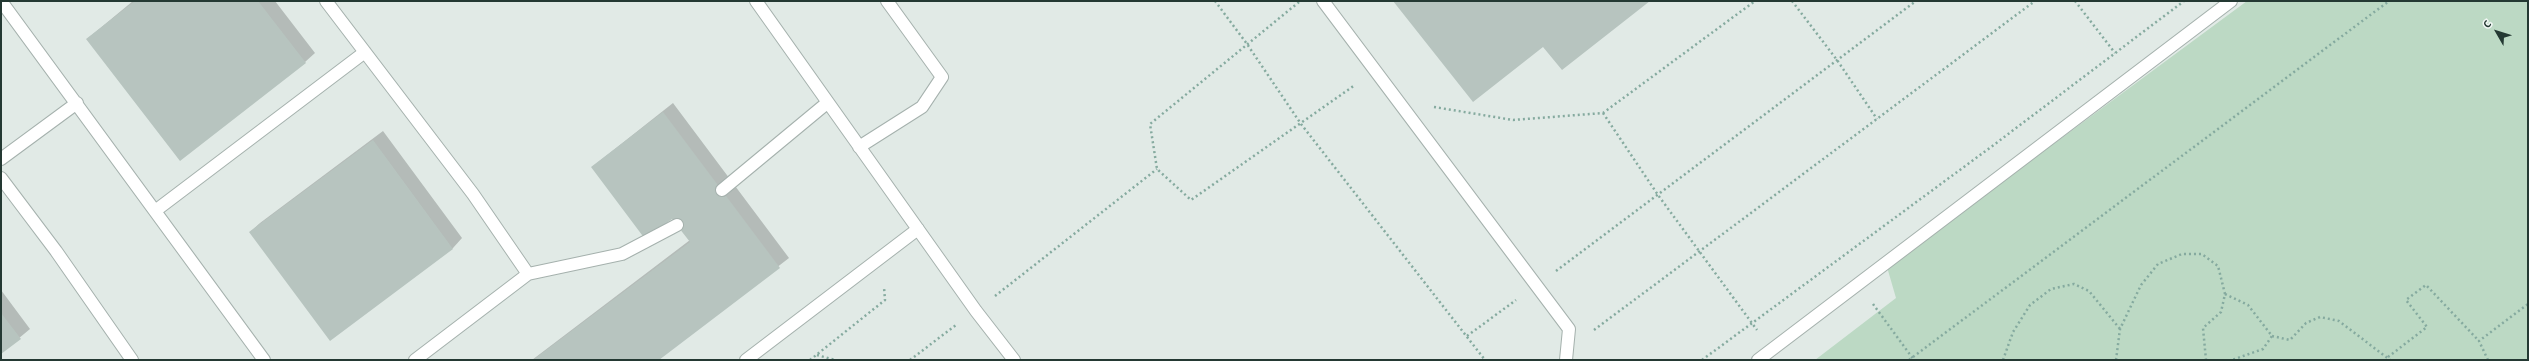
<!DOCTYPE html>
<meta charset="utf-8">
<style>
body{margin:0}
#map{position:relative;width:2529px;height:361px;overflow:hidden;background:#e1eae6;font-family:"Alegreya Sans",sans-serif}
canvas{display:block}
.frame{position:absolute;inset:0;border:2px solid #243933;pointer-events:none}
.north{position:absolute;left:2477px;top:12px;width:40px;height:40px;-webkit-text-stroke:3px #f1f7f4;paint-order:stroke;rotate:309deg;font-size:11px;font-weight:700;line-height:16px;text-align:center;color:#243933}
.north::after{content:'';display:block;margin:auto;width:14px;height:18px;background:#243933;clip-path:polygon(50% 0,100% 100%,50% 72%,0 100%)}
</style>
<div id="map">
<canvas width="2529" height="361"></canvas>
<div class="frame"></div>
<div class="north">С</div>
</div>
<script>
const context = document.querySelector('canvas').getContext('2d');
context.lineJoin = 'round';
function fillPath(path, color) { context.fillStyle = color; context.fill(path, 'evenodd'); }
const toPath = rows => new Path2D(rows.map(r => 'M' + r).join(''));
function strokePath(path, color, width, dash) { context.strokeStyle = color; context.lineWidth = width; context.lineCap = dash ? 'butt' : 'round'; context.setLineDash(dash || []); context.stroke(path); }
fillPath(toPath([
 [2247,1,2528,1,2528,360,1815,360,1896,298,1887,267]
]), '#bcd9c4');
fillPath(toPath([
 [133,1,275,1,315,53,305,62,87,39],
 [673,103,789,258,657,360,532,360,690,240,673,217,592,167],
 [383,131,462,238,453,248,330,339,250,232,260,223],
 [1,290,30,329,1,353]
]), '#0003');
fillPath(toPath([
 [135,1,258,1,306,63,180,161,86,39],
 [1393,1,1650,1,1562,70,1543,47,1473,102],
 [663,112,780,268,659,360,533,360,690,242,672,219,645,239,591,167],
 [373,140,453,249,330,341,249,232],
 [1,313,21,339,1,354]
]), '#b7c4bf');
const service = toPath([
 [1,1,264,360],
 [326,1,473,194,528,274,415,360],
 [756,1,976,311,1014,360],
 [1323,1,1569,329,1566,360],
 [859,147,922,107,942,77,887,1],
 [1,159,77,103],
 [1,178,56,251,132,360],
 [722,190,827,103],
 [155,211,365,52],
 [528,274,622,254,677,225],
 [746,360,918,229],
 [1758,360,2231,1]
]);
strokePath(service, '#a5b1ad', 14);
strokePath(toPath([
 [1215,1,1247,44,1301,124,1485,360],
 [1792,1,1837,60,1877,119],
 [2075,1,2115,53],
 [1299,2,1150,124,1157,169,1191,200,1355,85],
 [1434,107,1513,120,1603,113,1755,1],
 [1603,113,1658,195,1757,330],
 [1556,271,1916,1],
 [2225,294,2248,305,2272,336,2263,349,2232,360],
 [995,296,1157,169],
 [1873,304,1914,360],
 [1594,330,2035,1],
 [1467,336,1516,300],
 [2272,336,2290,340,2306,323,2320,317,2339,321,2390,360],
 [817,355,835,360],
 [2388,357,2427,327,2406,300,2426,285,2479,341],
 [810,360,885,300,884,287],
 [910,360,956,325],
 [1702,360,1991,147,2184,1],
 [1909,360,2389,1],
 [2003,360,2013,332,2030,305,2051,289,2074,284,2089,291,2120,329],
 [2116,360,2120,329,2141,285,2158,264,2182,254,2202,254,2218,266,2225,294,2221,312,2203,328,2206,360],
 [2488,360,2479,341,2528,304]
]), '#85aa9f', 2.5, [2, 3]);
strokePath(service, '#fff', 12);
</script>
